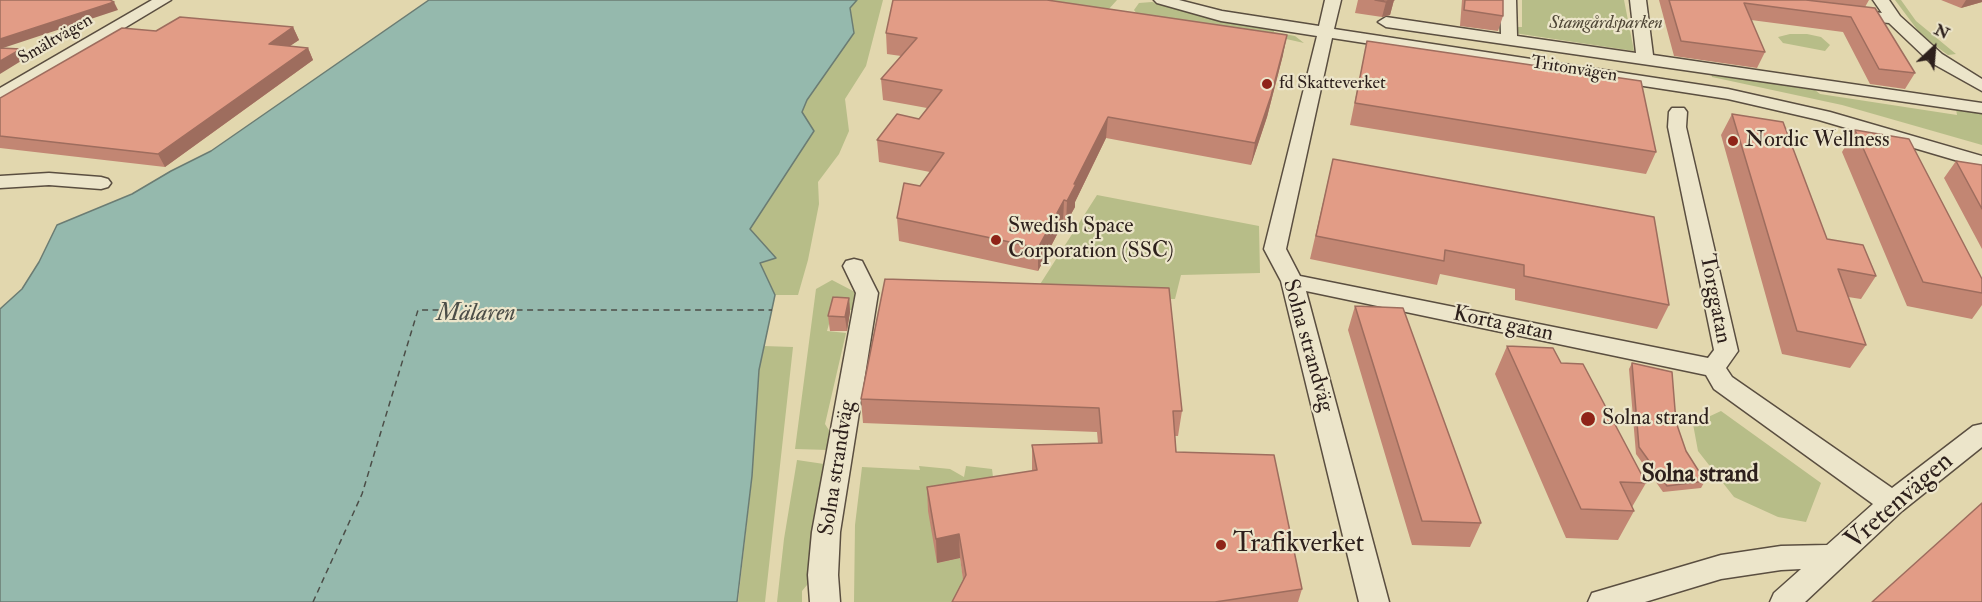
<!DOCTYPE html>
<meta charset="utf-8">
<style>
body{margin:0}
#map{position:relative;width:1982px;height:602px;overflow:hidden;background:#e2d7ae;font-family:"IM FELL Double Pica",serif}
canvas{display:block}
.north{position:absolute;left:1904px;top:18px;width:60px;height:60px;-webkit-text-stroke:4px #ece5ca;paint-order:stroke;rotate:26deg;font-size:16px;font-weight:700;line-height:24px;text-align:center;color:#2d201c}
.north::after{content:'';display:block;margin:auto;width:21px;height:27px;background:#2d201c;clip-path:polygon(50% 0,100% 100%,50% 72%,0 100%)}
</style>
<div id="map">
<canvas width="1982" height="602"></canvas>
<div class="north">N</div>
</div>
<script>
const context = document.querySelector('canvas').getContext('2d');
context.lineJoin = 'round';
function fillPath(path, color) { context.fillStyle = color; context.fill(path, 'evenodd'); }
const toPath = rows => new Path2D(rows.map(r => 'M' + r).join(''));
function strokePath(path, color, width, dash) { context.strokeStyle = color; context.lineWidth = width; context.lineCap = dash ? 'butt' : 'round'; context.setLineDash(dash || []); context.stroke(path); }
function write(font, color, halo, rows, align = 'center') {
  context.font = font + ' "IM FELL Double Pica",serif'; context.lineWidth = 4.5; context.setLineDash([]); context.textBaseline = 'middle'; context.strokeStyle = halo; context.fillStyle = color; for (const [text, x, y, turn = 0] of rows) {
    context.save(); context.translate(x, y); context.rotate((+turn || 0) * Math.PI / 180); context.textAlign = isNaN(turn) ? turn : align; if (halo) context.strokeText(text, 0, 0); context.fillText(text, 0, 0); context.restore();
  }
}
fillPath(toPath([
 [857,0,883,0,866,66,845,99,849,131,839,154,818,182,819,204,808,260,798,295,775,295,760,263,776,258,750,229,814,131,802,112,807,100,854,33,850,8],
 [1042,0,1117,0,1108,10],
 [1522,0,1624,0,1634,51,1514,33,1514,27,1522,27],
 [1895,0,1901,0,1916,21,1956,54,1948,55,1922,36],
 [1152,2,1274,29,1274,32,1295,36,1304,43,1273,36,1137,14,1134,10,1139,3],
 [1790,34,1807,34,1821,37,1830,45,1825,51,1783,43,1778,37],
 [1711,73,1815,90,1820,94,1957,115,1956,109,1982,113,1982,145,1842,105,1712,77],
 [1097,195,1259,226,1260,273,1181,275,1175,299,1030,300],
 [832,280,853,291,859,298,857,310,833,310,827,331,846,333,825,424,832,435,829,450,795,449,816,289],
 [764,346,793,347,765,602,738,602,752,476,759,370],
 [1721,411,1821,483,1806,522,1778,517,1734,497,1698,451,1693,424],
 [797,460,824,464,812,579,802,591,802,602,777,602,784,539],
 [919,466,950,469,964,477,966,466,992,469,996,501,937,563,960,558,966,599,965,602,854,602,855,525,862,467,920,470]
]), '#b7bd88');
const water = toPath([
 [429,0,857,0,850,8,854,33,807,100,802,112,814,131,750,229,776,258,760,263,775,295,759,370,752,476,737,602,0,602,0,309,22,289,39,262,57,225,132,194,171,171,211,151,429,0]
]);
fillPath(water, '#95b9ad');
strokePath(water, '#6b7c73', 1.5);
strokePath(toPath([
 [313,602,362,494,418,310,772,310]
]), '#4c4e48', 1.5, [6, 4.5]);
const minor = toPath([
 [152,0,171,0,6,99,0,100,0,88,152,0],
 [1154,0,1179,0,1222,11,1319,26,1325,0,1341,0,1334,29,1728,89,1830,112,1982,156,1982,168,1819,120,1728,99,1332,38,1286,249,1300,276,1708,358,1714,350,1668,127,1669,112,1672,108,1684,108,1687,112,1686,127,1738,351,1726,368,1732,377,1892,488,1973,426,1982,424,1982,447,1902,511,1805,602,1770,602,1774,593,1801,569,1781,570,1721,579,1645,602,1588,602,1592,593,1721,555,1781,546,1827,545,1873,504,1714,389,1706,375,1306,291,1389,602,1359,602,1281,281,1264,249,1317,36,1221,21,1157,3,1154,0],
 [1500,0,1516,0,1517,36,1636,53,1630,0,1646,0,1653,55,1982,103,1982,113,1386,27,1378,22,1386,17,1501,34,1500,0],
 [1873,0,1889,0,1900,16,1942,54,1982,79,1982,91,1930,62,1889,23,1851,19,1843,14,1851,9,1882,13,1873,0],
 [49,173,101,177,108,179,111,183,108,187,101,189,49,185,0,188,0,176,49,173],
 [854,259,862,261,878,293,840,532,838,575,840,602,810,602,808,575,812,532,856,293,843,266,846,261,854,259]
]);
strokePath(minor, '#5a4e40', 3);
fillPath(minor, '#ece5ca');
fillPath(toPath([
 [1358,0,1394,0,1390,15,1382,17,1355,13],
 [1462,0,1503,0,1503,16,1498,31,1460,26],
 [1659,0,1869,0,1865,7,1915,73,1905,89,1870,84,1843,32,1751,20,1765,52,1757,68,1674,56],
 [1941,0,1982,0,1982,2,1961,8],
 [293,27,299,40,289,46,308,48,313,60,165,167,0,148,0,98],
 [886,33,1283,55,1267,117,1251,165,1106,138,1075,202,1075,207,1066,223,1063,223,1038,271,899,241,897,218,930,172,879,162,877,140,919,119,927,108,883,100,881,79,901,56,887,54],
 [1367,41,1656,152,1646,174,1350,125],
 [1732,114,1827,239,1876,276,1861,299,1848,297,1866,345,1850,368,1782,354,1721,135],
 [1855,130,1982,279,1982,305,1972,319,1907,306,1842,152],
 [1333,159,1669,305,1657,329,1515,300,1515,289,1440,274,1437,285,1310,259],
 [1956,161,1982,165,1982,249,1944,178],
 [849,298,850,312,847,331,830,331,828,316],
 [1355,306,1481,523,1470,547,1412,545,1348,330],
 [1507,346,1561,363,1646,483,1632,507,1634,511,1618,540,1566,538,1495,374],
 [1632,363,1676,422,1686,451,1705,481,1701,488,1663,492,1636,454,1629,369],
 [861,399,1182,411,1178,436,1175,436,1176,452,1302,589,1298,602,952,602,963,580,960,558,937,563,928,511,927,487,1032,471,1032,445,1098,443,1097,432,863,423]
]), '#c28673');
fillPath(toPath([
 [1394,0,1390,15,1382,17,1386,2],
 [1966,0,1982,0,1982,2,1961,8],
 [114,2,118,10,0,49,0,39],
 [293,27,299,40,274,57,269,44],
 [1287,35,1283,55,1267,117,1251,165,1255,143],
 [308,48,313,60,165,167,158,154],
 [21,49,26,58,0,74,0,61],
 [1108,117,1106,138,1075,202,1075,207,1066,223,1067,201,1074,184],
 [1064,200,1063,223,1038,271,1038,248],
 [849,298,850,312,847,331,845,317],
 [959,534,960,558,937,563,936,539]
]), '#9e6d5e');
const building = toPath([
 [0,0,110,0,114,2,0,39,0,0],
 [893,0,1047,0,1287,35,1271,96,1255,143,1108,117,1074,184,1076,184,1067,201,1064,200,1038,248,897,218,904,183,920,186,944,153,877,140,897,114,919,119,942,90,881,79,917,38,886,33,893,0],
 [1375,0,1394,0,1386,2,1375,0],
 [1465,0,1503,0,1503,16,1464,10,1465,0],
 [1669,0,1806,0,1875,8,1915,73,1879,69,1851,17,1744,3,1765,52,1681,41,1669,0],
 [180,17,293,27,269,44,308,48,158,154,0,136,0,98,122,28,156,31,180,17],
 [1367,41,1641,81,1656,152,1355,103,1367,41],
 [0,48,21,49,0,61,0,48],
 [1732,114,1783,122,1827,239,1863,245,1876,276,1838,269,1866,345,1797,331,1732,114],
 [1855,130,1909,139,1982,279,1982,293,1923,282,1855,130],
 [1333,159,1654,217,1669,305,1524,276,1524,265,1445,250,1444,261,1316,236,1333,159],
 [1956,161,1982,165,1982,209,1956,161],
 [885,279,1169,288,1182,411,1173,411,1176,452,1274,455,1302,589,1215,602,952,602,966,575,959,534,936,539,927,487,1037,470,1032,445,1102,443,1099,408,861,399,885,279],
 [833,297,849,298,845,317,828,316,833,297],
 [1355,306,1403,308,1481,523,1422,521,1355,306],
 [1507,346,1553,348,1561,363,1583,364,1646,483,1620,482,1634,511,1581,509,1507,346],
 [1632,363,1672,372,1676,422,1686,451,1705,481,1667,486,1639,447,1632,363],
 [1982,503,1982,602,1872,602,1982,503]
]);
fillPath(building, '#e29c86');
strokePath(building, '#9e6d5e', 1.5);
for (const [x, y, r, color] of [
 [1267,84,6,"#8f2418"],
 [1733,141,6,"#8f2418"],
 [996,240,6,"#8f2418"],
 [1588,419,8,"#8f2418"],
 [1221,545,6,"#8f2418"]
]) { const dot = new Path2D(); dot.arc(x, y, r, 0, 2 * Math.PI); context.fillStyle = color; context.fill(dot); strokePath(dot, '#ece5ca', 2); }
write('italic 18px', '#504737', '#ece5ca', [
 ["Stamgårdsparken",1606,24]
]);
write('18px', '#2d201c', '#ece5ca', [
 ["Smältvägen",56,40,-30],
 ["Tritonvägen",1574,70,9]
]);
write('18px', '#2d201c', '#ece5ca', [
 ["fd Skatteverket",1279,84]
], 'left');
write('22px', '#2d201c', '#ece5ca', [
 ["Nordic Wellness",1745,141],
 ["Swedish Space",1008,227],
 ["Corporation (SSC)",1008,252],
 ["Solna strand",1602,419]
], 'left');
write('22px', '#2d201c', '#ece5ca', [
 ["Torggatan",1714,299,79],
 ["Korta gatan",1503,325,12],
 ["Solna strandväg",1307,346,74],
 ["Solna strandväg",838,468,-81]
]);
write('italic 24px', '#4c4e48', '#ece5ca', [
 ["Mälaren",476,315]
]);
write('bold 24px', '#2d201c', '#ece5ca', [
 ["Solna strand",1700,476]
]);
write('27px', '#2d201c', '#ece5ca', [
 ["Vretenvägen",1900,502,-41]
]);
write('27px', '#2d201c', '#ece5ca', [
 ["Trafikverket",1233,545]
], 'left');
</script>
